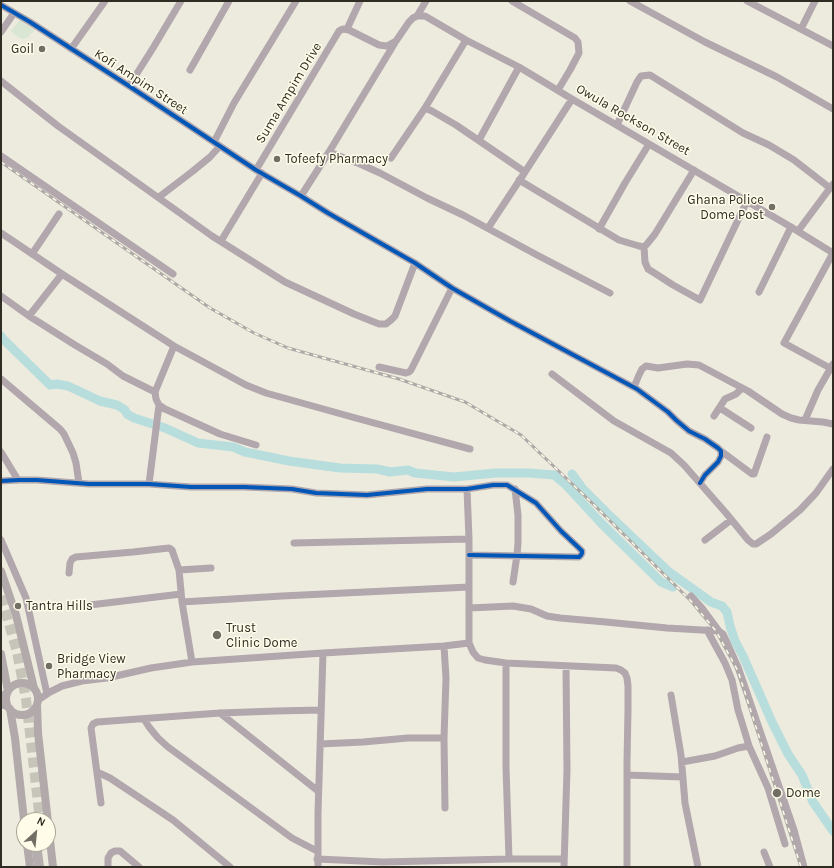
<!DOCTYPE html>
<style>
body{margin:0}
#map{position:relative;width:834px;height:868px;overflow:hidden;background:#edebde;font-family:Karla,sans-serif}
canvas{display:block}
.frame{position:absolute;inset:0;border:2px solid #2e2c23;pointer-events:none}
.north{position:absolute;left:16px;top:812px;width:40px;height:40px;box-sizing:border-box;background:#fffce9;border:1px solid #aba99a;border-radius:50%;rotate:27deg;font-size:11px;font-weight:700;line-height:16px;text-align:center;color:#2e2c23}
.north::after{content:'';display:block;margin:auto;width:14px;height:18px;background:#716f64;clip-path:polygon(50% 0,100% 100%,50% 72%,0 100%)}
</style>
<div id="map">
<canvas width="834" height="868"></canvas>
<div class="frame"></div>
<div class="north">N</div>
</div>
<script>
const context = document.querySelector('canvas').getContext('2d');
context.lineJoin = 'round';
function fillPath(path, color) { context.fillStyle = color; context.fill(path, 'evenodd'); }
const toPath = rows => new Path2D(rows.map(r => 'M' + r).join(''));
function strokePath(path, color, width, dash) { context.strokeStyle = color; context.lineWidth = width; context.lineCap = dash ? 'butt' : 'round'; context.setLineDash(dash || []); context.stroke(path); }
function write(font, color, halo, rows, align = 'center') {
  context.font = font + ' Karla,sans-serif'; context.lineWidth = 3; context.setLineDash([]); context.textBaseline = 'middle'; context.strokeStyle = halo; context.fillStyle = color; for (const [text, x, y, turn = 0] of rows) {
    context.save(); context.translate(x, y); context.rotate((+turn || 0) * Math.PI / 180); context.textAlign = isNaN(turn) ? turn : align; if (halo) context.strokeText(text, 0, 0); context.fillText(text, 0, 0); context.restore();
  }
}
fillPath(toPath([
 [20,20,35,30,27,38,23,39,18,37,11,31]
]), '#d9e6d4');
strokePath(toPath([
 [681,585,682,581]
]), '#b8dddd', 1.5);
strokePath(toPath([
 [1,336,3,339,50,385,57,384,68,386,100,401,117,405,125,410,127,414,134,418,165,428,198,443,233,447,245,452,289,461,340,468,377,469,390,472,408,470,415,473,454,477,496,473,529,473,554,475,565,484,600,522,661,582,673,587],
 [572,474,583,489,608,514,669,572,711,602,722,606,727,612,730,626,735,641,743,656,772,722,788,754,802,775,813,802,833,831]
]), '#b8dddd', 9);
strokePath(toPath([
 [1,596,17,652,26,699,40,820]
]), '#c7c5b9', 10, [10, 5]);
strokePath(toPath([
 [512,1,575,38,578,42,579,53,570,70,558,90],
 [630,1,705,42,777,77,833,109],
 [747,1,833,46],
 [1,5,30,22,129,86,256,170,301,196,328,213,415,263,452,288,510,321,637,389,668,412,676,420,689,431,705,439,718,448,721,451,721,456,718,462,705,475,700,483],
 [417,16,425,16,466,40,519,67,572,99,791,227,833,253],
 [347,29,360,1],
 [801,29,815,1],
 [1,32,14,13],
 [71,49,105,1],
 [190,70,229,1],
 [1,81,58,126,212,236,285,282,354,314,379,324,386,324,391,320,395,316,415,263],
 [129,86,153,48,181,1],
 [425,108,432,111,456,125,525,172],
 [617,125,637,82,641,76,650,75,743,133,769,145,794,160,830,188],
 [479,140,519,67],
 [214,142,234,103,296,1],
 [329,152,360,164,380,173,427,198,463,215,537,255,610,293],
 [1,156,173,274],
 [391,158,425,108,466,40],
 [256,170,339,31,343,29,349,30,379,45,387,46,396,41],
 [519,180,619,240,639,246,644,247,647,244,655,234,694,170],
 [301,196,329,152,396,41,409,22,413,18,417,16,426,1],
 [159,197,193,171,210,157,220,146],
 [488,228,525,172,572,99],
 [599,229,625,183,649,144],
 [798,231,833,184],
 [1,233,62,274,174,346,246,385,266,393,352,417,470,449],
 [221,241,262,173],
 [644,247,645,262,648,269,656,274,673,285,700,300,747,201],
 [32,254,59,214],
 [759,292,791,227],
 [1,296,29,316,75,345,107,364,123,376,155,392,156,399,159,405,165,409,220,434,256,445],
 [29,316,62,274],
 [379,367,406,373,409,372,411,370,452,288],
 [830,368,784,343,833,253],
 [552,374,614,421,671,453,684,465,726,513,748,540,753,544,756,544,771,534,800,510,816,493,833,469],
 [1,379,60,429,64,434,73,453,76,463,79,483],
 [634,387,639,375,642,369,646,366,658,368,687,364,699,365,748,391,782,414,791,418,799,420,823,422,833,424],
 [155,392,174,346],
 [720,408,751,428],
 [714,416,725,399,736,394,742,388],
 [805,420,818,390,833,364],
 [721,451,752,474,754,474,767,437],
 [1,452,18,480],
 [1,481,18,480,37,480,89,484,149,484,191,487,244,487,292,489,316,493,367,495,427,489,467,489,493,485,507,485,536,503,561,531,579,548,582,551,582,553,581,555,579,557,469,555],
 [149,484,159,405],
 [467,489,469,539,469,643,473,652,478,658,485,660,506,663,616,668,621,670,625,673,627,678,628,686,628,710,627,762,627,867],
 [1,540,26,598,47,694],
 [705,540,731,520],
 [294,543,469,539],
 [179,570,211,568],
 [69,573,70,563,72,559,76,557,133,552,169,548,172,550,179,570,182,602,192,662],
 [513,582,517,555,518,543,518,515,515,489],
 [691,596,702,608,719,631,723,634,738,667,794,830,804,867],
 [182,602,282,596,469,587],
 [90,605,181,594],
 [469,608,513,606,531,609,547,616,560,618,606,622,667,628,719,631],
 [707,630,725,663,732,680,738,710,743,726,749,746,768,788,785,844],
 [444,646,446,678,444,738,445,808],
 [506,663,506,767,509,859],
 [671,695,681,755,685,803,698,867],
 [1,697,6,693],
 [38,700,50,692,62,686,82,681,107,678,151,668,192,662,323,653,444,646,469,643],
 [1,705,7,706],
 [220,713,318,791],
 [144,719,149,727,158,738,168,747,292,838,317,851],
 [320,744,363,742,408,738,444,738],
 [682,762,715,756,738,748,749,746],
 [97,772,110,778,173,820,230,867],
 [627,775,683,777],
 [101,803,91,728,93,724,97,722,220,713,276,711,321,710],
 [764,852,770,867],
 [317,859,383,862,509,859,564,859],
 [108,867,108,858,111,853,115,851,120,851,139,867],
 [318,867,318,813,323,653],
 [564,867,567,770,566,666]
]), '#b1a7ad', 7);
strokePath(toPath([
 [1,571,16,615,34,688],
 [1,654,8,691],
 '6 699a16 16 0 1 1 32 0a16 16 0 1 1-32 0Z',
 [37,705,38,733,53,867],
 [10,709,15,738,24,820],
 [27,844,30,867]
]), '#b2a9ab', 8);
strokePath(toPath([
 [36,844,39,867]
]), '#b6adae', 10);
const rail = toPath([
 [1,162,210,308,254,333,288,348,399,379,465,402,521,435,590,501,691,601,716,631,738,671,801,867]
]);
strokePath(rail, '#aea9a7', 3);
strokePath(rail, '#fffce9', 1.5, [4.5]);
strokePath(toPath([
 [1,5,30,22,129,86,256,170,301,196,328,213,415,263,452,288,510,321,637,389,668,412,676,420,689,431,705,439,718,448,721,451,721,456,718,462,705,475,700,483],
 [1,481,18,480,37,480,89,484,149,484,191,487,244,487,292,489,316,493,367,495,427,489,467,489,493,485,507,485,536,503,561,531,579,548,582,551,582,553,581,555,579,557,469,555]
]), '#0057b8', 4);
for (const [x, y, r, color] of [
 [42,49,4,"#716f64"],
 [277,159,4,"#716f64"],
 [772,207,4,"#716f64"],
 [18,606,4,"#716f64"],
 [217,635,5,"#716f64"],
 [49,666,4,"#716f64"],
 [777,793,5,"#716f64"]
]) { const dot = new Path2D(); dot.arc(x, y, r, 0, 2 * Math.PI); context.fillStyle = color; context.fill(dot); strokePath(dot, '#fffce9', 1.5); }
write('13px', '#2e2c23', '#fffce9', [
 ["Goil",34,49,"right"],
 ["Tofeefy Pharmacy",285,159],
 ["Ghana Police",764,200,"right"],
 ["Dome Post",764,215,"right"],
 ["Tantra Hills",26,606],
 ["Trust",226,628],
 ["Clinic Dome",226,643],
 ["Bridge View",57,659],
 ["Pharmacy",57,674],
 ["Dome",786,793]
], 'left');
write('13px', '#2e2c23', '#fffce9', [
 ["Kofi Ampim Street",141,82,33],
 ["Suma Ampim Drive",289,93,-59],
 ["Owula Rockson Street",633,120,30]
]);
</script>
